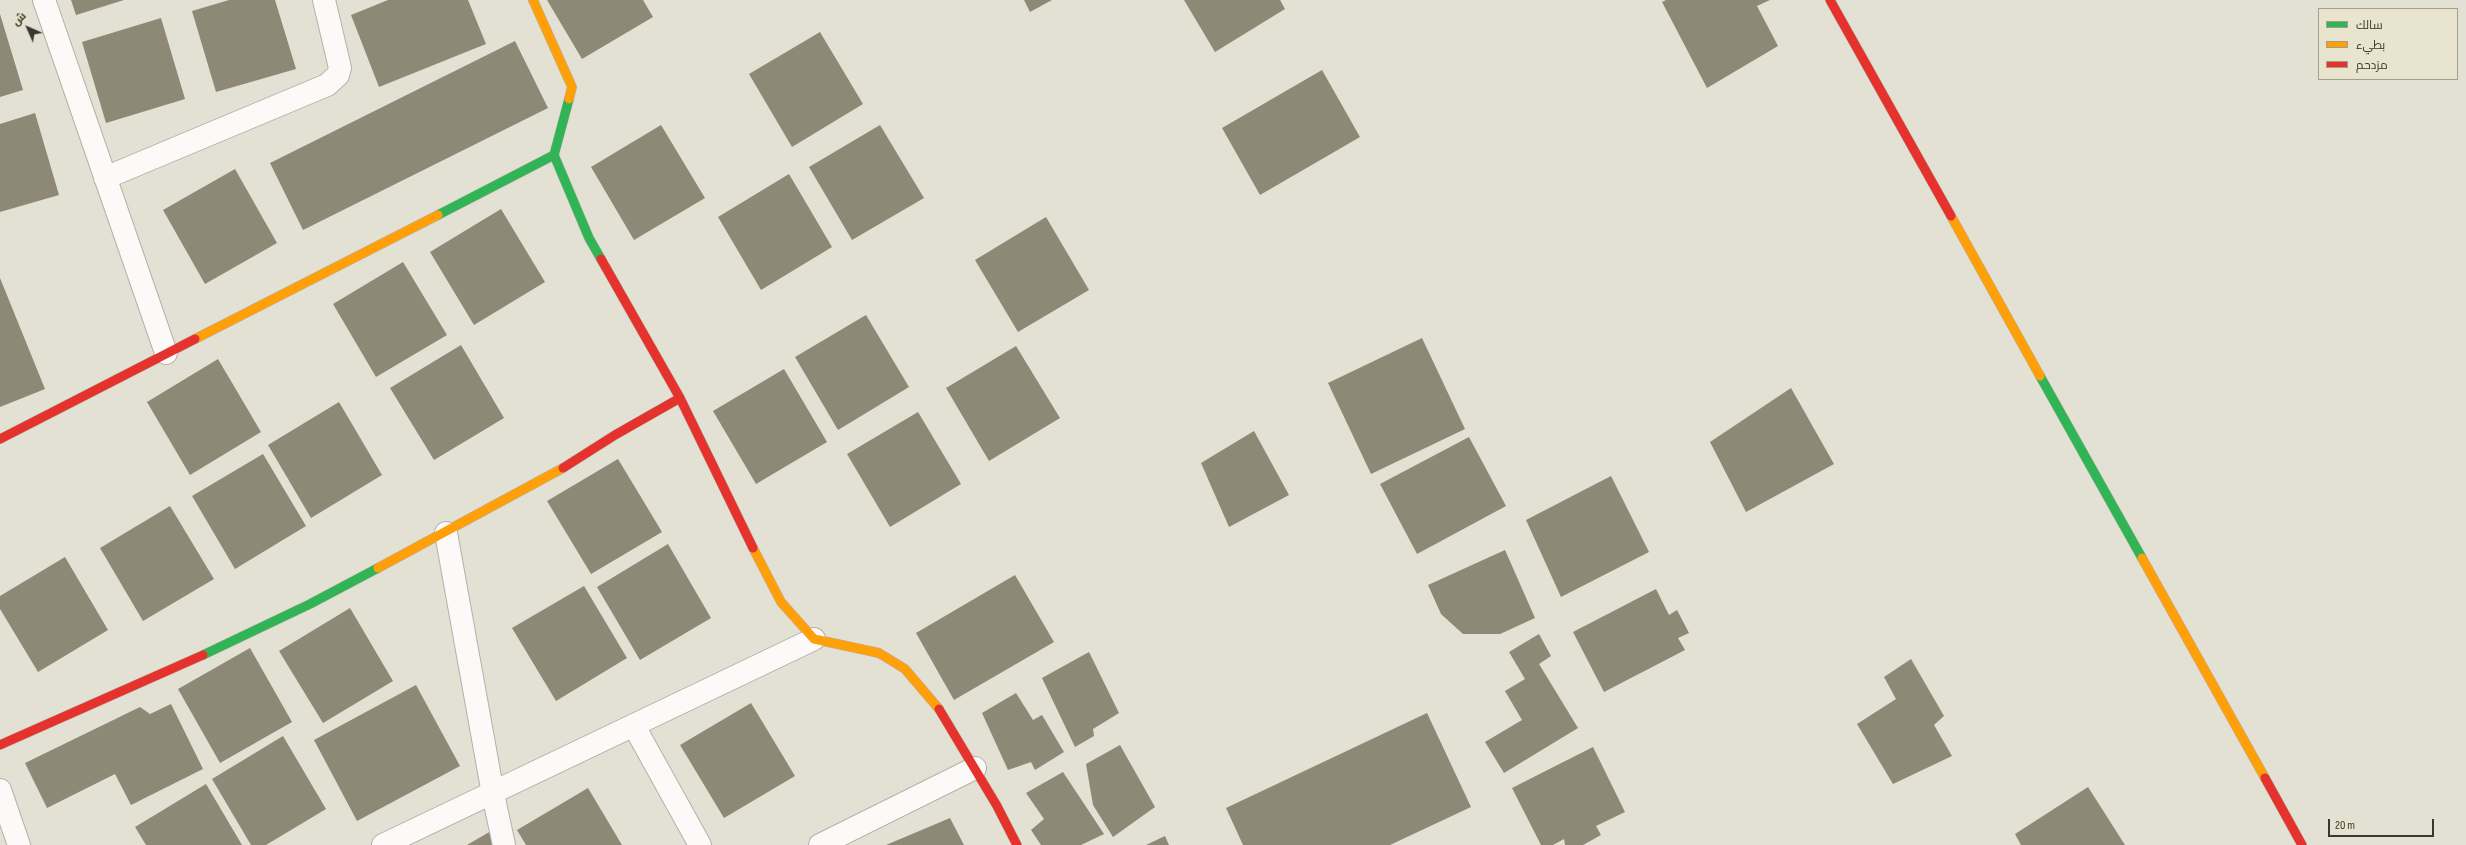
<!DOCTYPE html>
<meta charset="utf-8">
<style>
body{margin:0}
#map{position:relative;width:2466px;height:845px;overflow:hidden;background:#e3e0d4;font-family:"Sofia Sans Condensed",Cairo,sans-serif}
canvas{display:block}
.legend{position:absolute;left:2318px;top:8px;width:140px;height:72px;box-sizing:border-box;background:#e9e4ce;border:1px solid #a29e8e;margin:0;padding:5px 7px;list-style:none;font-size:12px;color:#38362d}
.legend li{display:flex;align-items:center;gap:8px;height:20px}
.legend b{width:20px;border:1px solid #a29e8e}
.north{position:absolute;left:8px;top:8px;width:40px;height:40px;-webkit-text-stroke:3px #e9e4ce;paint-order:stroke;rotate:315deg;font-size:11px;font-weight:700;line-height:16px;text-align:center;color:#38362d}
.north::after{content:'';display:block;margin:auto;width:14px;height:18px;background:#38362d;clip-path:polygon(50% 0,100% 100%,50% 72%,0 100%)}
.scale{position:absolute;left:2328px;top:819px;width:106px;height:18px;box-sizing:border-box;border:2px solid #38362d;border-top:0;padding-left:5px;font-size:12px;line-height:14px;white-space:nowrap;color:#38362d;-webkit-text-stroke:3px #e9e4ce;paint-order:stroke}
</style>
<div id="map">
<canvas width="2466" height="845"></canvas>
<ul class="legend">
<li><b style="height:5px;background:#30b455"></b>سالك</li>
<li><b style="height:5px;background:#ff9f0a"></b>بطيء</li>
<li><b style="height:5px;background:#e5322d"></b>مزدحم</li>
</ul>
<div class="north">ش</div>
<div class="scale">20 m</div>
</div>
<script>
const context = document.querySelector('canvas').getContext('2d');
context.lineJoin = 'round';
function fillPath(path, color) { context.fillStyle = color; context.fill(path, 'evenodd'); }
const toPath = rows => new Path2D(rows.map(r => 'M' + r).join(''));
function strokePath(path, color, width, dash) { context.strokeStyle = color; context.lineWidth = width; context.lineCap = dash ? 'butt' : 'round'; context.setLineDash(dash || []); context.stroke(path); }
fillPath(toPath([
 [71,0,124,0,76,15],
 [229,0,275,0,296,69,216,92,192,11],
 [388,0,468,0,486,44,379,87,351,15],
 [547,0,643,0,653,17,582,59],
 [1024,0,1052,0,1030,12],
 [1184,0,1280,0,1285,9,1215,52],
 [1666,0,1770,0,1757,6,1778,46,1707,88,1662,2],
 [0,14,23,90,0,97],
 [161,18,185,99,106,123,82,42],
 [820,32,863,104,792,147,749,74],
 [515,41,548,108,303,230,270,163],
 [1322,70,1360,137,1260,195,1222,128],
 [35,113,59,195,0,212,0,124],
 [661,125,705,198,634,240,591,167],
 [880,125,924,198,852,240,809,167],
 [235,169,277,243,205,284,163,210],
 [789,174,832,247,761,290,718,217],
 [501,209,545,282,474,325,430,252],
 [1046,217,1089,290,1018,332,975,260],
 [403,262,447,335,376,377,333,304],
 [0,278,45,389,0,407],
 [866,315,909,387,838,430,795,357],
 [1422,338,1465,429,1371,474,1328,383],
 [461,345,504,418,434,460,390,388],
 [1016,346,1060,418,989,461,946,388],
 [218,359,261,432,190,475,147,402],
 [784,369,827,442,756,484,713,411],
 [1791,388,1834,464,1746,512,1710,442],
 [339,402,382,475,311,518,268,445],
 [918,412,961,484,890,527,847,454],
 [1254,431,1289,495,1229,527,1201,463],
 [1469,437,1506,506,1417,554,1380,484],
 [263,454,306,526,235,569,192,496],
 [618,459,662,532,591,574,547,501],
 [1611,476,1649,552,1561,597,1526,520],
 [170,506,214,579,143,621,100,548],
 [668,544,711,618,640,660,597,587],
 [1505,550,1535,618,1500,634,1463,634,1441,614,1428,585],
 [65,557,108,630,38,672,0,609,0,596],
 [1015,575,1054,642,954,700,916,633],
 [584,586,627,658,556,701,512,628],
 [1656,589,1669,615,1677,610,1689,633,1678,638,1685,650,1604,692,1573,632],
 [350,608,393,681,323,723,279,651],
 [1539,634,1551,656,1539,664,1578,728,1504,773,1485,742,1522,720,1505,691,1525,679,1509,652],
 [250,648,292,722,220,763,178,689],
 [1089,652,1119,713,1093,729,1094,736,1075,747,1042,678],
 [1911,659,1944,716,1934,725,1952,756,1893,784,1857,724,1896,699,1884,677],
 [416,685,460,766,357,821,314,740],
 [1016,693,1033,720,1042,715,1064,752,1035,770,1031,762,1008,770,982,713],
 [751,703,795,776,724,818,680,745],
 [171,704,203,769,131,805,115,774,47,808,25,763,140,707,150,714],
 [1427,713,1471,807,1390,845,1243,845,1226,808],
 [283,736,326,809,266,845,251,845,212,779],
 [1120,745,1155,807,1113,837,1093,805,1086,764],
 [1593,747,1625,812,1596,826,1601,835,1583,845,1565,845,1564,839,1553,845,1541,845,1512,788],
 [1063,772,1104,834,1081,845,1041,845,1031,830,1044,819,1026,793],
 [206,784,242,845,146,845,135,827],
 [2088,787,2125,845,2021,845,2015,834],
 [588,788,622,845,526,845,517,830],
 [950,818,964,845,886,845],
 [491,831,499,845,467,845],
 [1165,836,1169,845,1146,845]
]), '#8d8976');
const street = toPath([
 [44,0,166,353],
 [105,178,327,85,338,75,340,68,324,0],
 [446,533,493,794,504,845],
 [634,726,700,845],
 [0,790,19,845],
 [383,845,814,639],
 [820,845,975,768]
]);
const fast = toPath([
 [569,99,554,155,589,238,601,259],
 [438,215,554,155],
 [2040,376,2142,558],
 [203,655,310,604,378,568]
]);
const slow = toPath([
 [533,0,572,87,569,99],
 [1951,216,2040,376],
 [195,339,438,215],
 [753,548,781,602,814,639,879,653,905,669,939,709],
 [2142,558,2265,778],
 [378,568,563,468]
]);
const jam = toPath([
 [1830,0,1951,216],
 [680,398,753,548],
 [0,439,195,339],
 [563,468,615,435,680,398,601,259],
 [939,709,997,806,1017,845],
 [0,745,203,655],
 [2265,778,2302,845]
]);
strokePath(street, '#b4b1a8', 24);
strokePath(fast, '#b4b1a8', 10);
strokePath(slow, '#b4b1a8', 10);
strokePath(jam, '#b4b1a8', 10);
strokePath(street, '#fbfaf9', 22);
strokePath(fast, '#30b455', 9);
strokePath(slow, '#ff9f0a', 9);
strokePath(jam, '#e5322d', 9);
</script>
